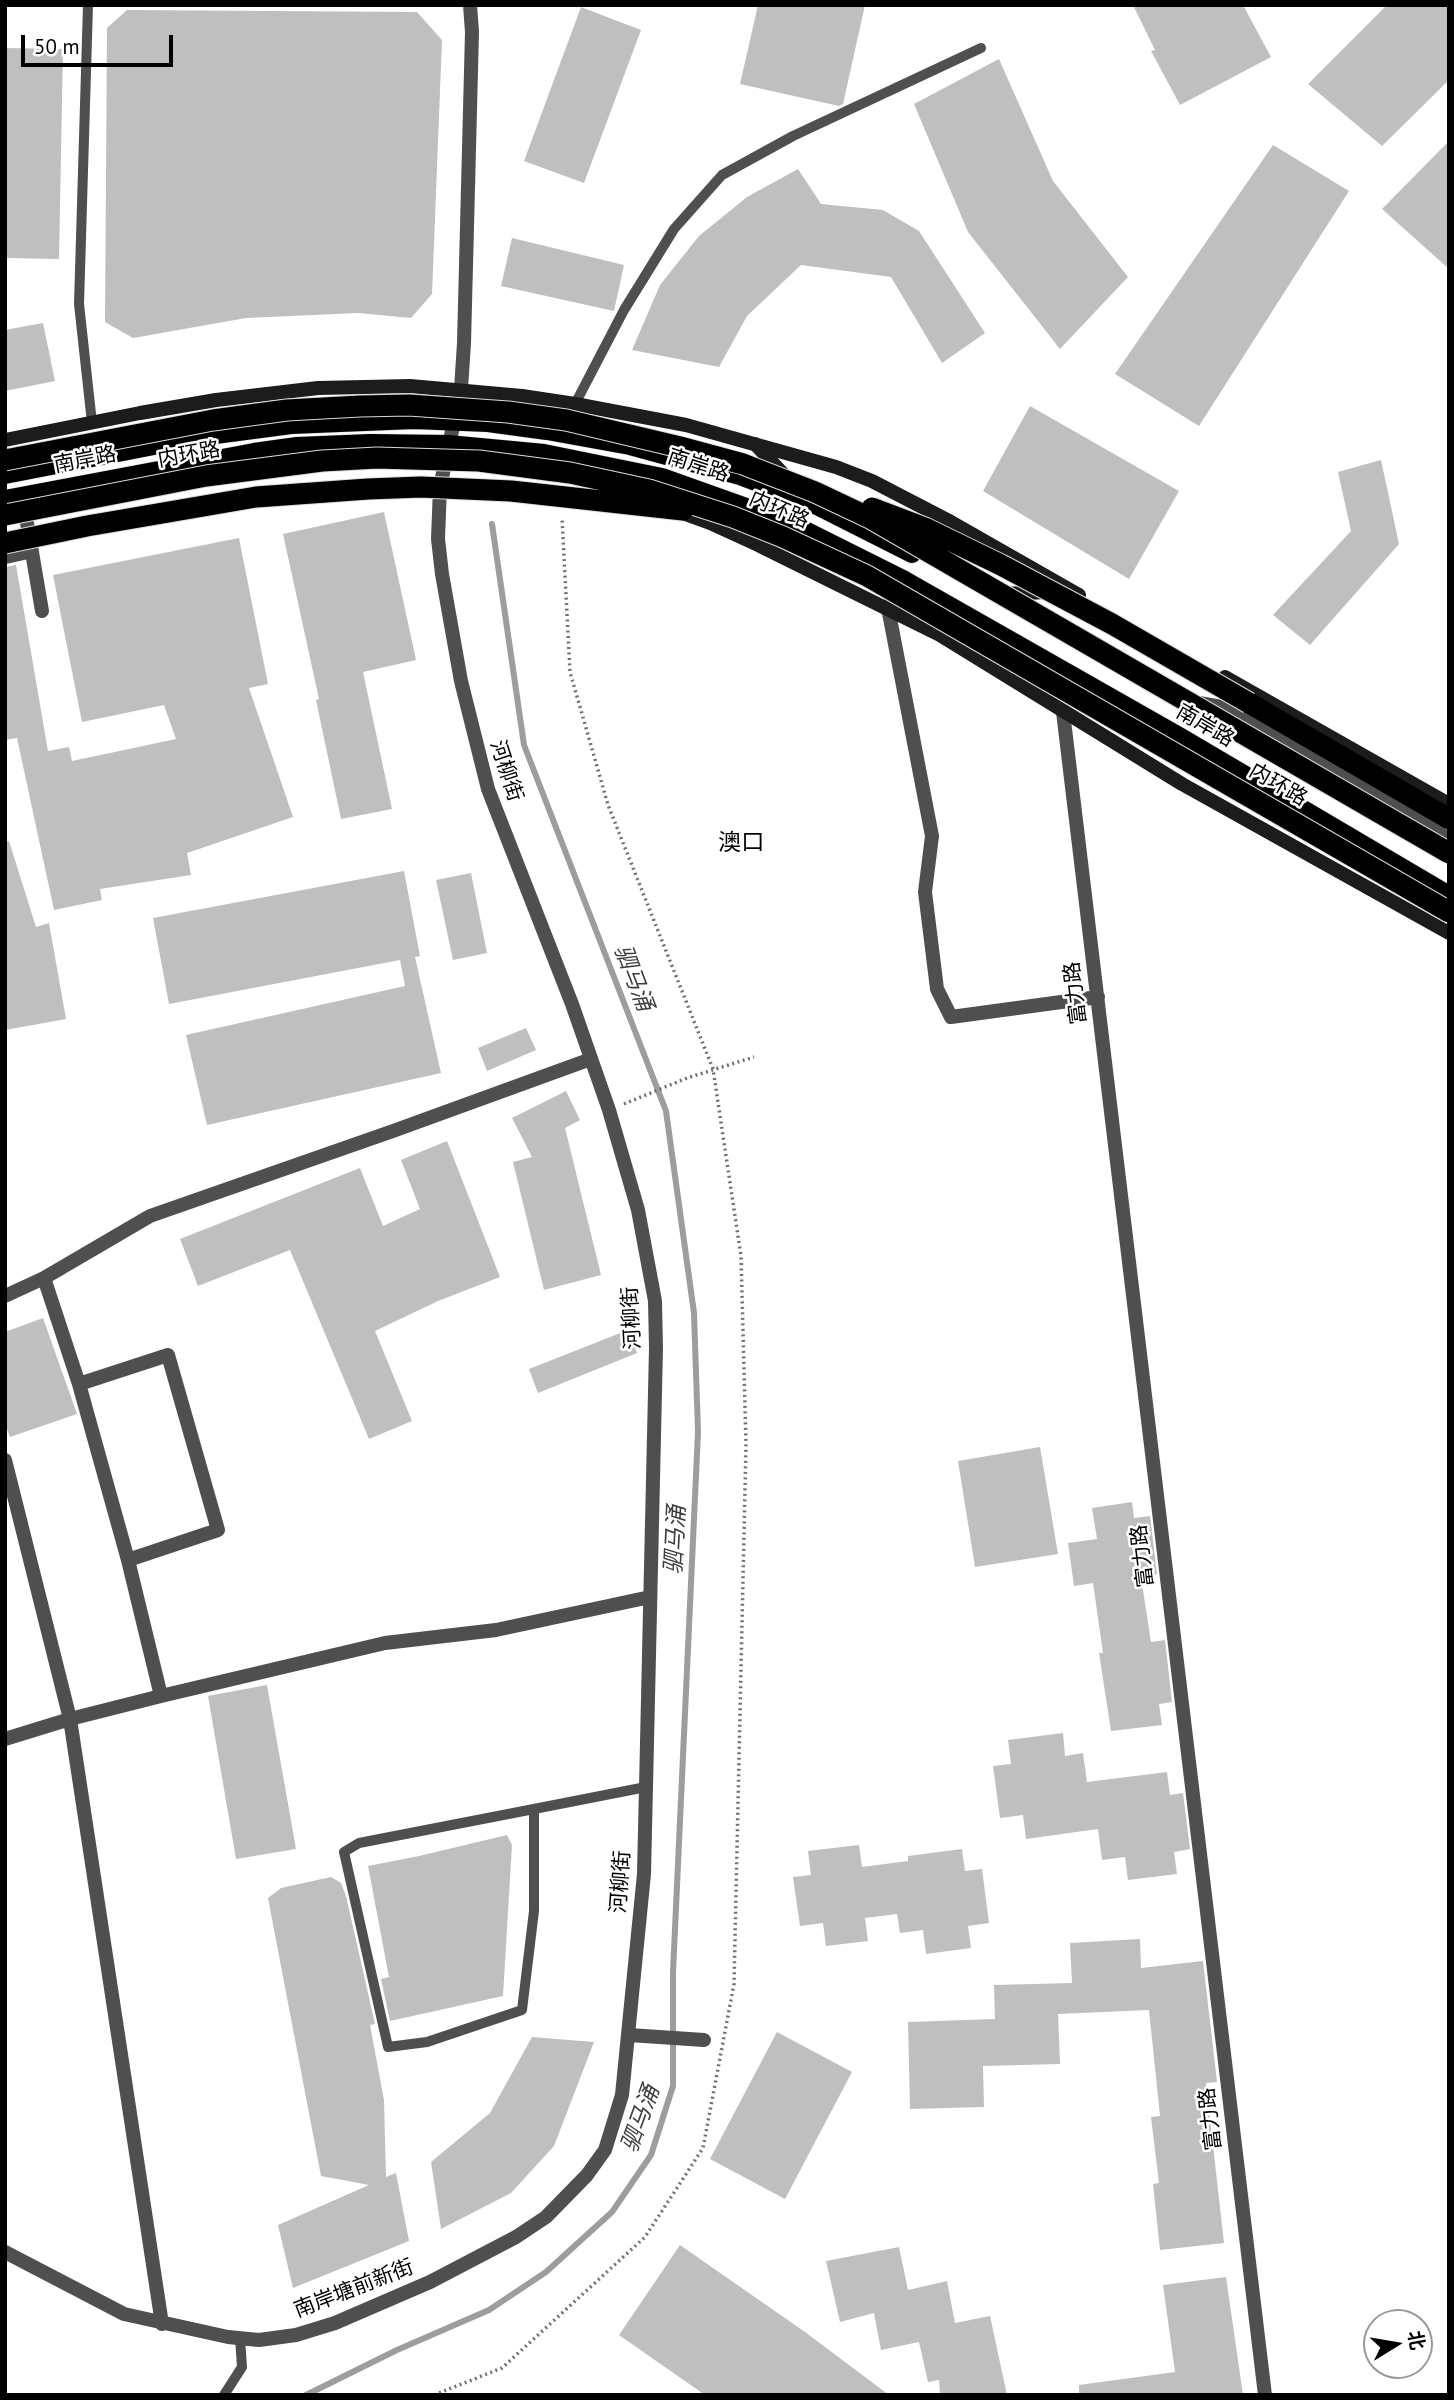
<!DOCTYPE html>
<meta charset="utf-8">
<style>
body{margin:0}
#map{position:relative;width:1454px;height:2400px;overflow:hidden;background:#fff;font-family:"PT Sans","Noto Sans SC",sans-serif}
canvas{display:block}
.frame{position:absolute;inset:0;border:7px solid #000;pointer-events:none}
.north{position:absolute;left:1363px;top:2309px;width:70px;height:70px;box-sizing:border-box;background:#fff;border:2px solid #999;border-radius:50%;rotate:79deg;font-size:19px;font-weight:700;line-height:28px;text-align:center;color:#000}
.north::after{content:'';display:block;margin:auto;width:24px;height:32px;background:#000;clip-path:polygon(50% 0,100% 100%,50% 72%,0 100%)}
.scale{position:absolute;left:21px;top:35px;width:152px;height:32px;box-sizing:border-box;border:4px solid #000;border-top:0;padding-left:9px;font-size:21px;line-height:24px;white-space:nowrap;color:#000;-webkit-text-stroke:5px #fff;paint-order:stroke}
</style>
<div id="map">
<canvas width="1454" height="2400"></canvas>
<div class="frame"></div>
<div class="north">北</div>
<div class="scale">50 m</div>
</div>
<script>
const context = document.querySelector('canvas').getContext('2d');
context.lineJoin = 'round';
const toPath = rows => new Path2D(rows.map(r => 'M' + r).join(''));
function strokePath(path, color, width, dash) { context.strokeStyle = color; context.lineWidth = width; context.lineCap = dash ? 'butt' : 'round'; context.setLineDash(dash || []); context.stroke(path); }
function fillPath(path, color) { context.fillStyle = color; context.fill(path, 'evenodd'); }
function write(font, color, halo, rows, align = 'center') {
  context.font = font + ' "PT Sans","Noto Sans SC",sans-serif'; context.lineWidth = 5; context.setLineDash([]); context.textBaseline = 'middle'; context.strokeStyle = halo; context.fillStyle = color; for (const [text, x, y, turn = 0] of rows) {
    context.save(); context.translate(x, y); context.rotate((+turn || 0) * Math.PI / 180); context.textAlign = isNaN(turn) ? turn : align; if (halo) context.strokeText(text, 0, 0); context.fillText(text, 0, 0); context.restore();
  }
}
strokePath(toPath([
 [306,2395,397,2350,489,2310,546,2272,612,2212,651,2155,673,2086,673,1972,698,1432,694,1313,666,1111,524,745,492,524]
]), '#9d9d9d', 6);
fillPath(toPath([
 [758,5,865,5,843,104,839,106,740,84],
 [1133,5,1243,5,1271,57,1180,105,1151,51,1155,50],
 [1387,5,1449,5,1449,80,1382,146,1308,84],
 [581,7,641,30,584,183,524,161],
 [127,10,417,12,442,40,432,294,411,318,358,313,246,318,133,338,105,322,107,28],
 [5,48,63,49,59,259,5,258],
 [999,59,1053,181,1128,277,1060,349,968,232,914,104],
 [1449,141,1449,269,1382,209],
 [1273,145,1349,191,1199,426,1115,374],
 [798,169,821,204,883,210,919,231,985,333,942,363,891,277,801,265,747,316,719,367,632,350,660,285,699,236,747,197],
 [512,238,624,265,614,311,501,286],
 [43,323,55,381,5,391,5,330],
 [1030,406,1179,491,1129,579,983,491],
 [1381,460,1399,544,1310,645,1273,615,1351,531,1338,472],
 [384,512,416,660,363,672,392,809,341,819,316,700,319,699,283,534],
 [239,538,268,684,249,688,293,817,187,853,191,875,100,889,102,900,54,910,17,738,5,740,5,567,16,565,48,751,69,747,72,761,176,739,164,705,82,722,53,575],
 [9,841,36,927,49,923,66,1019,5,1030,5,842],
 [404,871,420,956,415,957,441,1073,207,1125,186,1035,405,986,400,960,169,1004,153,918],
 [471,873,487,953,453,960,436,880],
 [526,1028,536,1050,487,1071,478,1048],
 [566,1091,580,1120,565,1128,601,1275,544,1290,513,1162,532,1157,512,1118],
 [447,1141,500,1277,438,1301,375,1331,412,1421,369,1439,290,1250,198,1286,180,1239,360,1168,383,1226,420,1209,401,1160],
 [43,1318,77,1414,10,1437,5,1424,5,1332],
 [628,1330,637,1353,538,1393,529,1369],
 [1040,1447,1058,1554,975,1567,958,1461],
 [1132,1502,1134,1518,1150,1516,1157,1574,1141,1577,1151,1642,1165,1640,1172,1702,1159,1704,1162,1725,1111,1731,1099,1653,1103,1653,1093,1583,1074,1586,1068,1543,1097,1539,1092,1508],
 [267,1685,296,1849,236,1859,208,1696],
 [1063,1733,1065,1756,1083,1753,1087,1782,1167,1772,1170,1795,1183,1793,1190,1849,1174,1852,1177,1874,1128,1880,1125,1857,1102,1860,1098,1829,1026,1839,1023,1815,1000,1818,993,1766,1011,1764,1008,1740],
 [507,1835,512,1845,503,1996,390,2021,381,1979,389,1977,368,1866,419,1856],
 [859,1845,862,1867,908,1861,908,1856,962,1849,965,1871,982,1869,989,1923,968,1926,971,1948,926,1954,923,1930,900,1933,897,1914,865,1918,868,1941,826,1946,823,1923,800,1926,793,1877,811,1875,808,1851],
 [331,1877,341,1883,346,1896,375,2024,370,2025,384,2100,386,2177,396,2173,409,2241,293,2288,278,2225,369,2185,321,2176,268,1898,281,1888],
 [1140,1939,1141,1968,1203,1961,1217,2082,1206,2083,1224,2243,1160,2250,1153,2184,1159,2183,1151,2117,1160,2116,1149,2010,1058,2014,1060,2064,983,2066,984,2107,910,2109,908,2022,995,2019,994,1985,1072,1983,1070,1943],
 [777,2032,852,2072,785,2199,710,2159],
 [532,2037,594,2042,554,2146,511,2193,441,2229,431,2162,490,2113],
 [680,2245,805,2332,889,2395,705,2395,619,2335],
 [899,2247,908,2290,947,2281,955,2323,990,2316,1007,2395,940,2395,939,2380,928,2382,919,2342,881,2350,874,2313,840,2322,826,2261],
 [1226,2277,1243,2395,1079,2395,1079,2385,1175,2372,1163,2285]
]), '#bfbfbf');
const primary = toPath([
 [5,475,200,437,291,425,414,420,488,423,547,431,630,446,740,476,809,502,912,554],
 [5,499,254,452,297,446,370,443,448,444,544,453,662,477,791,523,903,579,1181,737,1449,895]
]);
const highway = toPath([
 [1249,703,1449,819]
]);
strokePath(primary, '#dbdbdb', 19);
strokePath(highway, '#dbdbdb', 23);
strokePath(toPath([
 [624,1104,687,1078,754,1057],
 [434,2395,502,2368,645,2237,703,2148,734,1984,746,1444,741,1256,713,1069,608,805,570,672,562,518]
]), '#717171', 3.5, [2, 3.5]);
strokePath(toPath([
 [88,5,79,304,92,423],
 [575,404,624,310,674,229,722,175,793,136,981,48],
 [5,559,32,553],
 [534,1809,534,1911,522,2010,427,2042,388,2047,344,1852,359,1843,534,1809,646,1787],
 [224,2395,242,2367,240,2338]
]), '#4f4f4f', 10);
strokePath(toPath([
 [26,517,42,611],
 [891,602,888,608,932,836,925,892,937,989,951,1017,1098,997],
 [1199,703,1222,707,1449,839],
 [1063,712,1265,2395],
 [44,1278,79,1384,128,1560,161,1696],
 [5,1296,44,1278,150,1216,393,1131,591,1059],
 [79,1384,168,1355,218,1530,128,1560],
 [5,1460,70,1719,162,2324],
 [5,1739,70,1719,161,1696,385,1643,496,1630,650,1597],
 [629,2035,704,2040],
 [5,2252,124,2314,228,2337,259,2340,296,2335,335,2323,430,2282,516,2237,546,2217,587,2175,605,2150,622,2095,644,1874,656,1348,655,1301,638,1210,609,1110,572,1004,488,789,461,681,442,574,438,539,440,487,461,389,464,343,472,32,470,5]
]), '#4f4f4f', 14);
strokePath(toPath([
 [5,440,140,413,216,400,318,388,410,386,522,396,575,404,686,425,836,467,872,481,951,522,1079,595],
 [755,444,786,477],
 [674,510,710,523,756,544,940,635,1182,784,1449,933],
 [1002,594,1048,592],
 [1225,677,1449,804]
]), '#1c1c1c', 14);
strokePath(primary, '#000', 18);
strokePath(highway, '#000', 21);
const highwayBridge = toPath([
 [5,460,213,420,287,410,360,406,409,405,508,412,566,420,680,447,743,464,815,492,870,518,1449,853],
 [872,508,925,528,1001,565,1112,624,1249,703],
 [5,515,206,476,322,461,377,458,479,461,570,473,649,490,733,517,783,537,867,576,1449,912],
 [5,543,87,526,256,497,368,489,421,487,511,491,683,510]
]);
strokePath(highwayBridge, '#dbdbdb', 23, []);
strokePath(highwayBridge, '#000', 21);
write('21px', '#000', '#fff', [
 ["内环路",189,455,-10],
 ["南岸路",85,460,-11],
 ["南岸路",698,466,18],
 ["内环路",779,510,23],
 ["南岸路",1205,726,30],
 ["河柳街",506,771,72],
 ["内环路",1278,785,30],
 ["富力路",1076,993,-97],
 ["河柳街",632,1318,-93],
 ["富力路",1143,1556,-97],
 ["河柳街",621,1882,-86],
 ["富力路",1211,2119,-97],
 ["南岸塘前新街",354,2289,-21]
]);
write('23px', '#000', '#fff', [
 ["澳口",741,843]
]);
write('italic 23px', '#3e3e3e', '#fff', [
 ["驷马涌",633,978,69],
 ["驷马涌",676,1540,-87],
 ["驷马涌",641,2119,-70]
]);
</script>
